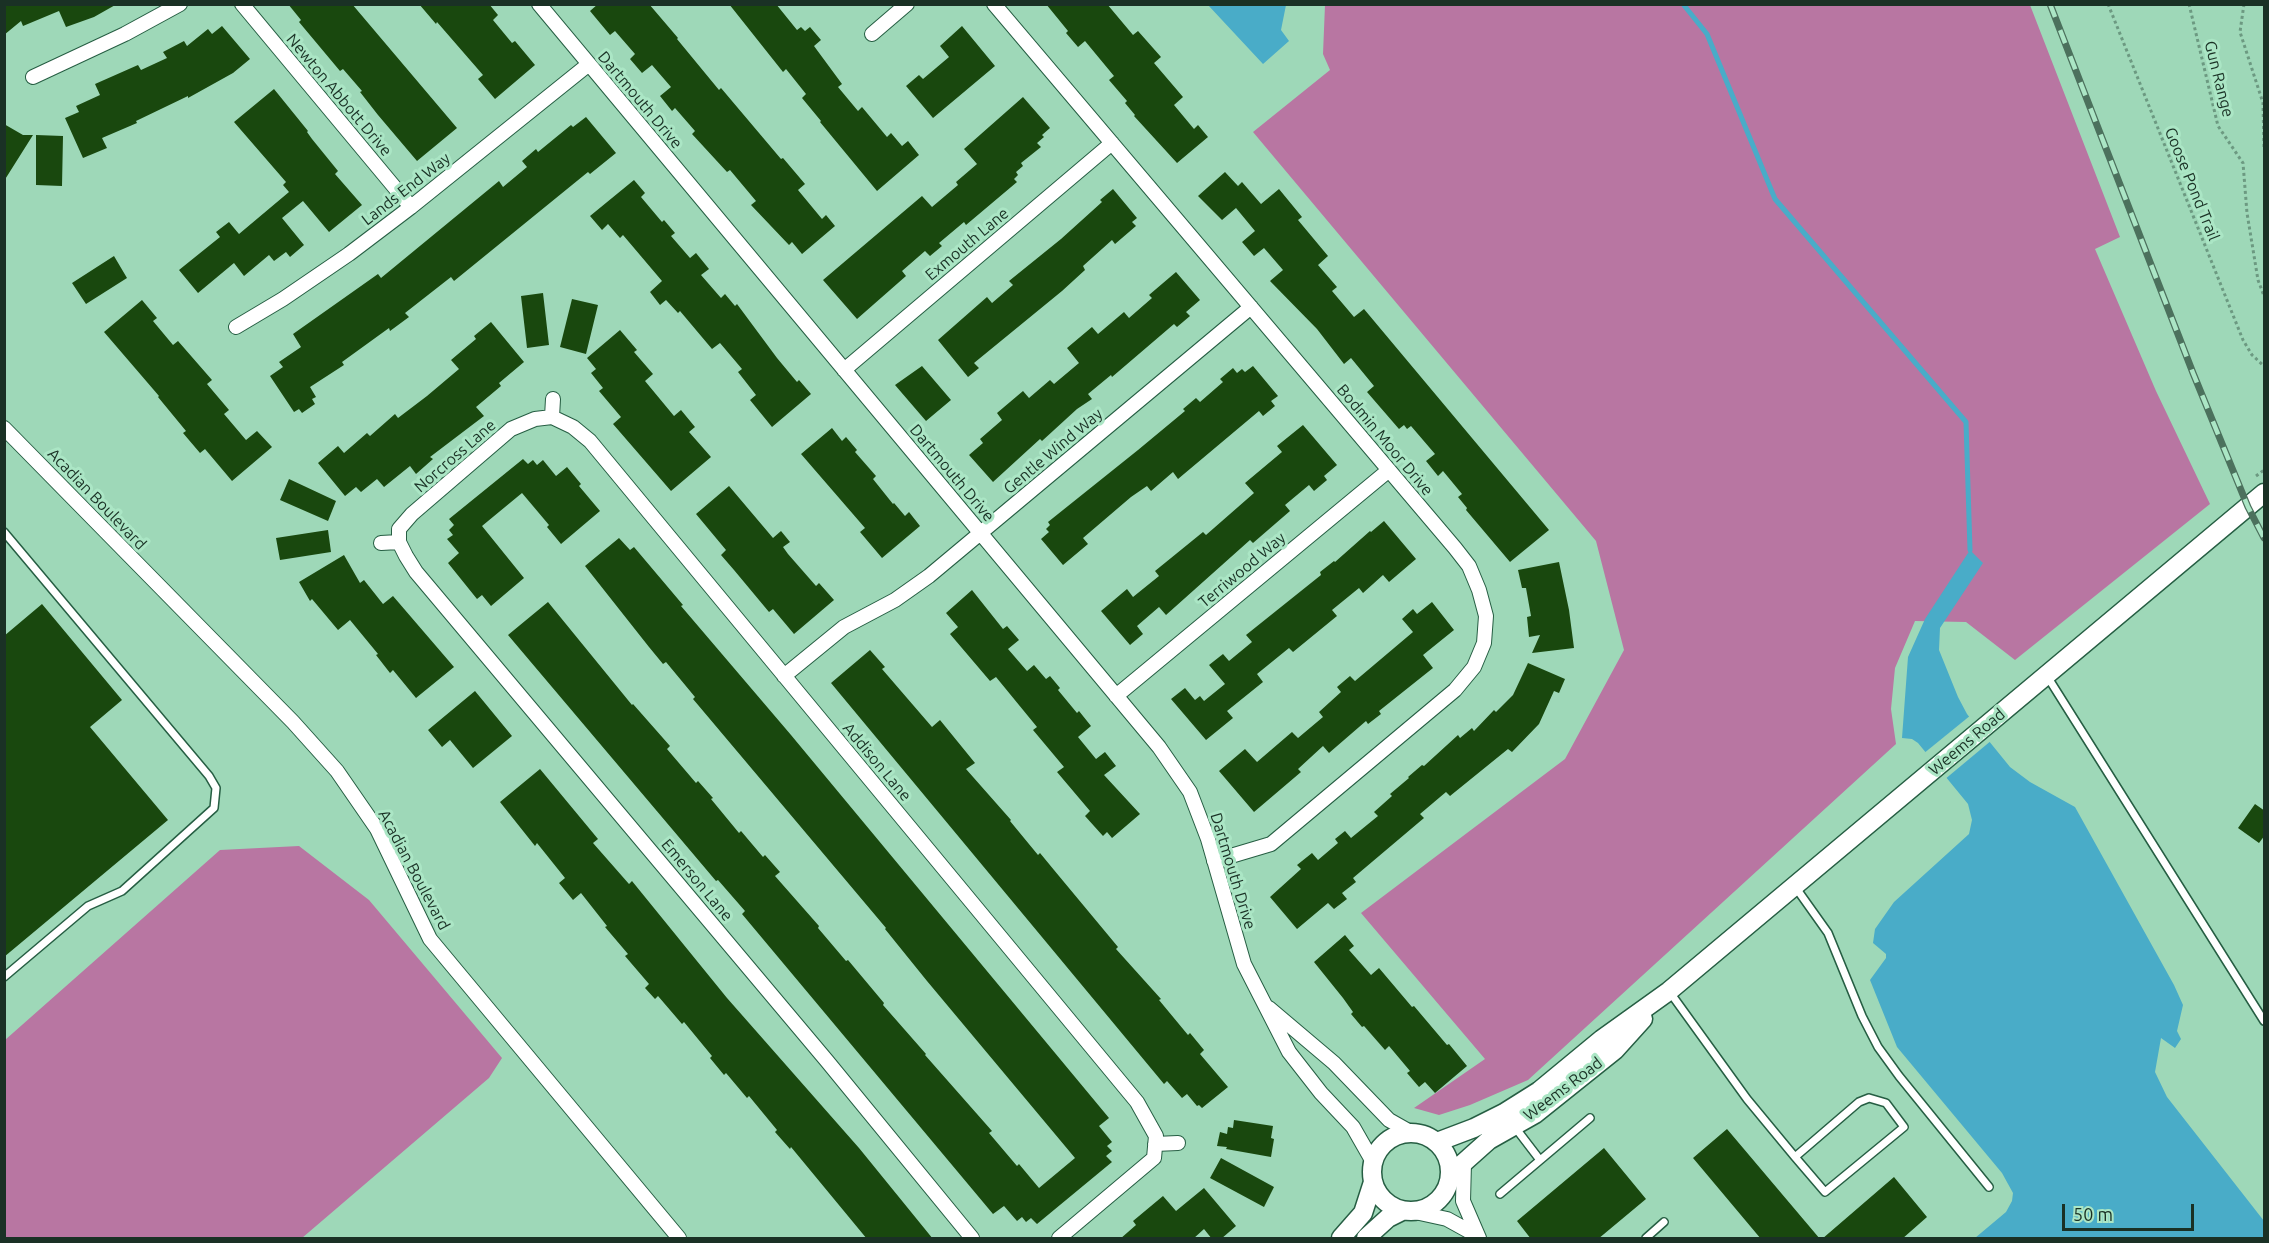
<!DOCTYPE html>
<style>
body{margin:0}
#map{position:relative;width:2269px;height:1243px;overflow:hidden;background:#9ed8b8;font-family:Ubuntu,sans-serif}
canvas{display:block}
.frame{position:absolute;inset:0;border:6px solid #1a3125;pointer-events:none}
.scale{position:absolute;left:2062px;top:1204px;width:132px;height:27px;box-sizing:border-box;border:3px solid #1a3125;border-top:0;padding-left:8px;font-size:18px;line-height:21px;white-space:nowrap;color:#1a3125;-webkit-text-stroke:4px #abe6c5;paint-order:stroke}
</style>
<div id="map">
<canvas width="2269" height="1243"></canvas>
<div class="frame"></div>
<div class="scale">50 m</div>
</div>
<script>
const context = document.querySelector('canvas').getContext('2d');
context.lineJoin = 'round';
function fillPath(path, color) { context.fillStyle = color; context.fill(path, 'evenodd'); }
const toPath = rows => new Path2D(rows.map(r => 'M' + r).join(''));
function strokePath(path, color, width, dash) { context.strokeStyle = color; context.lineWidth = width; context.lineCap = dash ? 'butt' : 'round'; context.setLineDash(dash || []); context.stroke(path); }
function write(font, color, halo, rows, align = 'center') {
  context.font = font + ' Ubuntu,sans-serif'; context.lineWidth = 6; context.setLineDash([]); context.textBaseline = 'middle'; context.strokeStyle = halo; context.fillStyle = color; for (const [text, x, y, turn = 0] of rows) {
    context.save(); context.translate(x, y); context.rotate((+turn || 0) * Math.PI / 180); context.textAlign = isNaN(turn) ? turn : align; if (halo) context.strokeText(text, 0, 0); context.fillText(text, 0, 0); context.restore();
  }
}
fillPath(toPath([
 [1325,5,2030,5,2120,237,2095,249,2156,391,2210,504,2015,660,1966,622,1915,621,1895,668,1891,709,1896,744,1528,1080,1470,1105,1439,1115,1414,1108,1485,1059,1361,913,1565,759,1624,650,1596,541,1253,132,1330,70,1323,54],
 [299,846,369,900,502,1058,489,1078,302,1238,5,1238,5,1040,220,850]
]), '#b876a2');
fillPath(toPath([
 [1208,5,1286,5,1281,30,1289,41,1263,64],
 [1970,550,1983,563,1940,628,1939,650,1958,697,1967,714,2010,767,2030,782,2075,807,2174,985,2183,1005,2177,1031,2181,1039,2175,1048,2161,1038,2155,1072,2167,1097,2264,1221,2264,1238,1975,1238,2006,1212,2012,1201,2013,1193,2002,1173,1897,1047,1870,980,1886,958,1886,954,1873,943,1875,929,1894,902,1969,834,1972,820,1968,804,1918,743,1912,739,1902,738,1908,657,1925,619]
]), '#49acc8');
fillPath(toPath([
 [1971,715,1992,740,1944,780,1923,754]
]), '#9ed8b8');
strokePath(toPath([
 [1683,4,1707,34,1775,199,1966,422,1970,550]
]), '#49acc8', 5);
fillPath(toPath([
 [4,4,117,4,94,17,66,27,59,11,23,26,21,21,4,35],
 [288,4,352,4,457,128,417,161,378,115,360,92,362,91,343,69,340,71,299,22,301,20],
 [419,4,489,4,498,15,493,20,512,43,515,41,535,65,495,99,478,79,483,75,437,22,436,24],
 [598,4,649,4,678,38,677,39,719,90,721,88,781,159,783,158,805,184,798,190,822,219,826,215,835,226,802,254,792,242,789,245,751,205,756,201,730,170,727,172,692,134,695,131,675,108,672,111,660,96,671,87,652,65,642,73,630,59,635,54,615,31,610,35,590,11],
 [729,4,776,4,797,30,801,27,805,31,810,27,821,40,814,46,842,84,838,87,858,111,862,107,887,137,891,133,902,146,908,141,919,155,877,191,820,122,821,121,802,98,806,94,786,69,783,72],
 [1046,4,1107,4,1133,35,1138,31,1161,57,1154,63,1183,97,1174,105,1194,129,1198,125,1208,137,1177,163,1134,116,1135,115,1125,103,1127,101,1109,80,1114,76,1085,41,1078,47,1066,33,1068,31],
 [222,26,250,59,233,73,188,98,188,96,136,121,137,123,102,138,107,148,83,158,65,118,79,112,76,106,100,95,95,84,138,65,141,70,167,58,163,52,184,41,187,46,208,29,212,34],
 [962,26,995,66,933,118,906,86,919,75,923,79,949,57,940,46],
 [274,89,308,131,307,132,312,139,338,171,335,174,362,205,329,232,303,201,282,218,304,245,290,257,286,252,274,261,269,255,244,276,234,263,198,293,179,270,220,237,216,232,229,222,239,234,289,192,283,185,286,182,234,122],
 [1023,97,1050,128,1042,135,1044,137,1037,143,1041,147,1021,163,1023,166,1016,172,1018,175,1014,179,1017,182,966,225,964,222,939,243,942,246,930,256,925,251,902,271,906,276,857,319,823,280,922,196,932,207,958,185,956,182,977,164,964,149],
 [586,117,616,153,590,174,588,172,454,281,451,277,405,313,409,317,390,331,389,328,342,362,344,365,310,387,316,397,312,399,315,404,302,413,299,409,294,412,270,376,283,367,279,362,301,347,293,334,378,274,381,278,499,181,503,187,527,167,522,161,536,149,538,152,571,125,573,127],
 [4,124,23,135,33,135,4,181],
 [36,135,63,136,62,186,36,185],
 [1225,172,1238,186,1242,182,1261,204,1279,189,1302,217,1298,220,1328,256,1318,265,1337,287,1332,291,1354,317,1364,309,1549,530,1510,562,1466,510,1467,508,1458,497,1462,494,1443,471,1438,476,1426,461,1435,454,1411,426,1407,429,1404,425,1399,429,1367,392,1374,386,1351,358,1344,364,1317,329,1270,281,1283,270,1264,248,1254,256,1242,242,1255,231,1236,208,1222,220,1198,196],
 [634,180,645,193,641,197,662,222,664,220,675,233,671,236,690,258,696,253,709,269,701,275,721,298,725,294,735,306,737,304,777,358,797,382,799,380,811,394,772,427,750,400,756,395,738,372,742,369,720,343,712,349,680,311,678,313,666,300,660,305,650,292,662,281,623,235,620,238,608,224,602,230,590,216],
 [1113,189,1137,218,1132,222,1136,226,1115,244,1112,240,1083,266,1085,270,1062,291,974,363,979,368,968,377,938,340,987,297,992,303,1013,285,1009,281,1061,239,1102,202,1100,200],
 [114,256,127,278,86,304,72,283],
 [1176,272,1200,300,1186,312,1190,316,1177,327,1174,324,1112,377,1111,375,1088,394,1092,399,1077,409,1042,441,1040,439,993,482,969,455,983,443,980,439,1002,420,997,413,1023,391,1029,398,1050,380,1054,384,1079,363,1067,348,1092,327,1098,334,1124,312,1129,318,1152,298,1149,295],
 [543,293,549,345,527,348,521,296],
 [572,299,598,305,586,354,560,347],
 [142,300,157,318,153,321,173,345,178,341,212,380,207,384,229,410,224,414,246,440,257,431,272,447,232,481,205,449,200,453,183,433,186,431,158,397,159,396,104,332],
 [491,322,524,362,499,383,501,386,476,407,484,416,430,457,433,459,416,474,410,466,384,487,377,479,361,492,356,487,345,496,318,463,338,446,344,453,367,433,370,436,395,414,398,418,427,396,459,369,451,360,476,339,474,336],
 [620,330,637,350,634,352,653,374,645,381,674,416,681,410,695,427,689,432,711,457,671,491,613,424,621,417,599,391,603,388,591,373,596,369,587,358],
 [922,366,951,400,926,421,895,385],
 [1253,366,1278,396,1271,401,1275,406,1263,416,1259,411,1178,479,1173,472,1151,491,1147,486,1131,497,1083,538,1088,544,1063,565,1041,539,1049,532,1046,529,1050,525,1048,522,1138,450,1185,411,1183,409,1196,398,1200,402,1223,382,1220,379,1233,368,1237,373,1242,369,1245,372],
 [1303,425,1337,465,1324,476,1327,480,1314,491,1309,485,1285,505,1290,511,1253,543,1250,540,1166,615,1159,607,1137,626,1143,634,1130,645,1101,611,1127,589,1133,597,1159,576,1155,571,1203,532,1206,535,1254,493,1245,483,1282,452,1277,446],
 [832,428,842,441,846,437,857,450,855,452,876,476,873,479,893,504,894,503,905,516,909,512,920,526,882,558,860,532,865,528,801,454],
 [523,459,528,464,533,460,537,465,543,460,556,476,567,467,581,484,579,486,600,511,561,544,547,527,549,525,522,493,482,526,524,578,491,606,482,595,477,599,448,563,459,553,447,539,453,535,449,530,454,525,449,519],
 [289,479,336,501,328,521,280,500],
 [729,486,773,538,781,531,790,542,783,547,788,554,816,586,819,583,834,600,794,634,773,609,769,612,734,570,721,555,726,550,696,514],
 [1384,521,1416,559,1389,582,1383,575,1363,593,1359,588,1332,610,1337,616,1293,652,1289,648,1257,674,1263,682,1227,711,1233,718,1206,740,1171,699,1185,688,1195,700,1200,696,1204,701,1225,684,1209,665,1223,654,1229,661,1252,642,1246,635,1321,575,1320,572,1334,561,1335,562,1370,531,1371,532],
 [328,530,331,552,280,560,276,538],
 [619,538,630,550,634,547,683,605,681,606,791,735,1109,1118,1099,1126,1112,1142,1107,1146,1112,1151,1106,1156,1112,1162,1037,1224,1031,1218,1026,1222,1022,1217,1017,1221,1004,1206,993,1214,742,914,745,911,718,880,716,881,508,635,548,602,632,705,633,704,670,746,667,749,696,783,698,781,713,798,711,799,739,833,741,831,763,857,765,855,780,872,775,876,819,926,818,928,846,961,848,960,884,1003,883,1005,926,1054,925,1055,992,1131,989,1133,1017,1166,1019,1164,1039,1188,1075,1158,927,981,885,929,886,928,693,699,695,697,666,662,663,664,649,647,585,566],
 [344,555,360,583,364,580,383,604,393,596,454,667,416,698,393,670,390,673,376,655,378,654,350,620,338,630,312,599,310,601,299,582],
 [1559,562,1569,610,1574,648,1532,653,1540,635,1529,637,1527,617,1531,616,1526,588,1522,588,1518,570],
 [972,590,1003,629,1007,626,1019,640,1008,649,1027,671,1034,665,1046,679,1050,676,1060,688,1058,690,1077,713,1079,711,1091,726,1078,737,1096,759,1105,752,1116,766,1104,775,1140,814,1112,838,1107,832,1103,836,1085,816,1090,811,1057,772,1064,767,1033,730,1037,727,996,677,990,681,950,634,958,627,946,613],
 [1432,602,1454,630,1423,655,1433,668,1379,711,1381,714,1368,724,1366,721,1329,753,1323,746,1298,769,1301,772,1254,812,1219,771,1245,749,1257,762,1292,732,1298,738,1323,717,1319,712,1341,692,1337,687,1350,676,1355,681,1413,632,1402,619,1413,609,1417,614],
 [42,604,122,700,90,727,168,820,4,957,4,636],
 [870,650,885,667,882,669,932,727,940,720,975,763,966,769,1011,820,1010,821,1038,855,1040,853,1054,870,1118,947,1116,949,1161,999,1159,1000,1188,1035,1190,1033,1204,1050,1200,1054,1228,1087,1202,1108,1199,1105,1197,1106,1187,1094,1182,1098,1167,1081,1164,1084,831,683],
 [1528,663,1565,679,1559,693,1554,691,1539,724,1512,752,1508,749,1450,796,1446,792,1420,814,1424,818,1353,878,1356,882,1342,893,1347,899,1334,909,1328,903,1297,929,1270,897,1301,869,1297,865,1312,853,1318,860,1338,843,1335,839,1345,831,1351,838,1378,816,1374,812,1392,796,1390,794,1409,778,1408,777,1422,765,1424,766,1458,735,1460,738,1472,728,1474,731,1494,710,1496,712,1513,695],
 [475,691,512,736,473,768,450,740,442,747,428,730],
 [540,769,598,839,593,843,629,884,632,881,727,998,859,1148,933,1239,867,1239,791,1147,790,1149,775,1132,777,1130,749,1096,747,1098,726,1073,724,1075,710,1058,712,1056,684,1022,682,1024,658,996,655,999,645,988,649,984,625,956,628,954,605,927,607,926,581,893,573,900,559,883,565,878,537,843,535,846,500,802],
 [2255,804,2265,811,2265,835,2259,843,2238,828],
 [1345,935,1354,946,1349,950,1371,975,1379,968,1412,1007,1414,1006,1447,1045,1449,1044,1467,1066,1435,1093,1425,1082,1419,1087,1407,1073,1410,1071,1389,1046,1385,1050,1364,1026,1362,1027,1351,1014,1353,1012,1343,998,1314,962],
 [1234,1120,1273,1126,1271,1138,1274,1139,1271,1157,1226,1149,1227,1147,1217,1146,1220,1132,1227,1134,1228,1127,1233,1128],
 [1727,1129,1820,1239,1761,1239,1693,1158],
 [1604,1148,1646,1199,1598,1239,1531,1239,1517,1221],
 [1221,1158,1274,1187,1264,1207,1210,1178],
 [1894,1177,1927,1217,1902,1239,1822,1239],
 [1204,1188,1236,1226,1221,1239,1212,1239,1204,1229,1193,1239,1120,1239,1136,1225,1133,1221,1163,1196,1176,1211]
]), '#19480e');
const service = toPath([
 [4,532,209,776,216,788,214,808,122,891,88,906,4,977],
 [2047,676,2264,1021],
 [1796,888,1828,933,1862,1016,1878,1047,1899,1076,1989,1187],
 [1669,991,1747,1099,1795,1157,1825,1192,1904,1127,1886,1103,1869,1098,1859,1102,1795,1157],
 [1514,1126,1540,1160],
 [1500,1194,1590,1118],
 [1646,1238,1664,1222]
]);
const minor = toPath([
 [242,4,411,207],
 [539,4,1159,747,1190,792,1208,839,1244,964,1289,1052,1321,1093,1353,1127,1373,1162],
 [994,4,1455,548,1469,566,1479,590,1486,616,1484,643,1474,667,1455,690,1271,844,1214,861],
 [872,34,907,4],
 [33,77,125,34,180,4],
 [236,327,283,299,349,254,411,207,589,64],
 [844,370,1112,143],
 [552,417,535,419,511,429,412,514,399,529,399,542,406,556,416,572,827,1061,972,1238],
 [552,417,573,427,590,441,1137,1102,1156,1136,1154,1158,1059,1238],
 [552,417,553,399],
 [4,428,293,722,337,771,377,829,430,939,679,1238],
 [381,543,399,542],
 [784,676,844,627,895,600,929,576,1251,307],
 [1116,696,1389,470],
 [1269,1008,1334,1063,1389,1120,1412,1133],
 [1155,1144,1178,1143],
 [1464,1163,1463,1201,1479,1238],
 [1415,1212,1447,1219,1476,1235]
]);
const tertiary = toPath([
 '1372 1172a39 39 0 1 1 78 0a39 39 0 1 1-78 0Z',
 [1437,1142,1474,1128,1504,1113,1539,1091,1602,1039,1669,991,2264,493],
 [1450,1179,1461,1165,1489,1140,1535,1114,1615,1050,1643,1019],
 [1341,1238,1363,1213,1373,1182],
 [1366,1238,1388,1218,1402,1211]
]);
strokePath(service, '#265e43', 10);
strokePath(minor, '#265e43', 16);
strokePath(tertiary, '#265e43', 21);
strokePath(toPath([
 [2108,4,2243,340,2252,355,2264,366],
 [2189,4,2218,126,2243,163,2247,213,2258,280,2264,296],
 [2244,4,2240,32,2263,103,2264,149],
 [2256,476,2264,470]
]), '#6c9981', 3, [3, 3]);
strokePath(service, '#fff', 7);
strokePath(minor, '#fff', 14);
strokePath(tertiary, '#fff', 18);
const rail = toPath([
 [2050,4,2193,373,2248,507,2264,538]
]);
strokePath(rail, '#4c715d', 7);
strokePath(rail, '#abe6c5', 4.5, [14]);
write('16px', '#1a3125', '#abe6c5', [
 ["Gun Range",2219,79,76],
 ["Newton Abbott Drive",339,95,50],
 ["Dartmouth Drive",640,100,50],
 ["Goose Pond Trail",2192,184,68],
 ["Lands End Way",406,189,-38],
 ["Exmouth Lane",967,244,-40],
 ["Bodmin Moor Drive",1385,440,50],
 ["Gentle Wind Way",1053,451,-40],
 ["Norcross Lane",455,456,-41],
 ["Dartmouth Drive",952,473,50],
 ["Acadian Boulevard",97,499,46],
 ["Terriwood Way",1242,570,-40],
 ["Weems Road",1967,742,-40],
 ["Addison Lane",877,762,50],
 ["Acadian Boulevard",414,870,62],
 ["Dartmouth Drive",1233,871,73],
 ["Emerson Lane",697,880,50],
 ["Weems Road",1563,1089,-37]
]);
</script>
